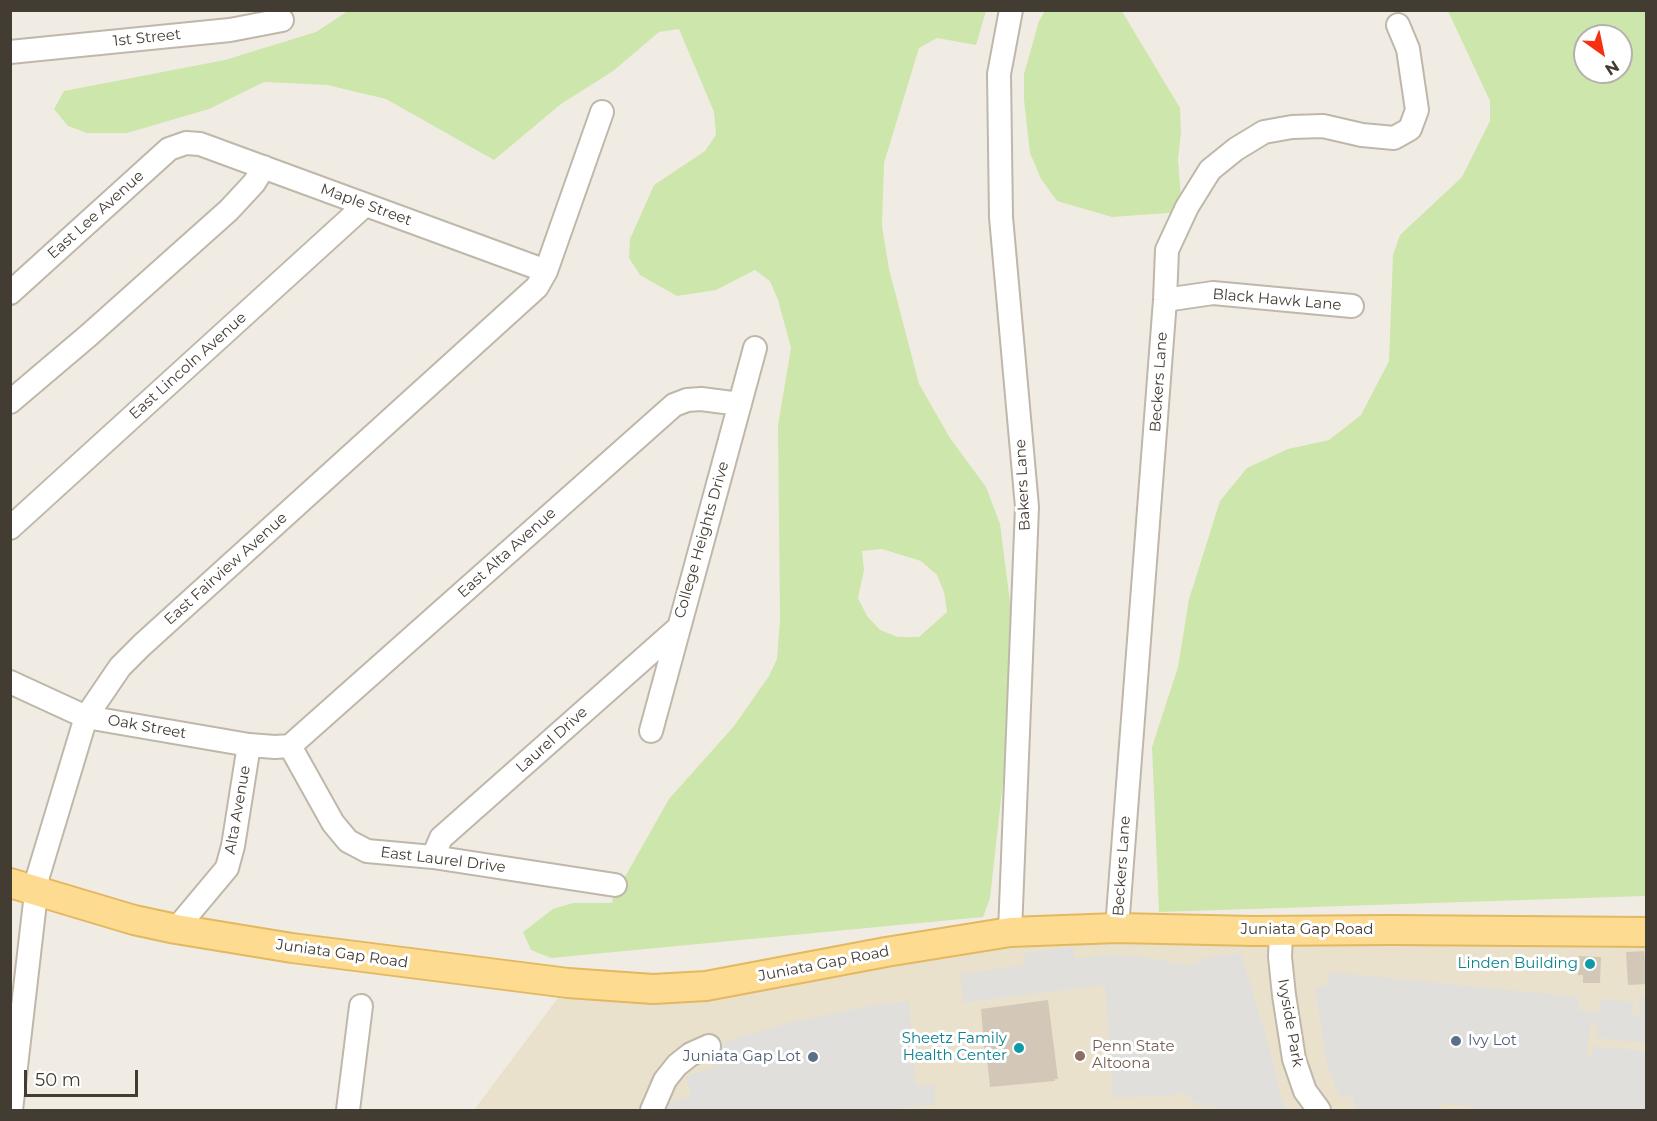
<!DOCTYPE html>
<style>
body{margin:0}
#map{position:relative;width:1657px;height:1121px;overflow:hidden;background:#f1ece3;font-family:Montserrat,sans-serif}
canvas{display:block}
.frame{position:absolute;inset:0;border:12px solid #433c33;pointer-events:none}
.north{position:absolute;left:1573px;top:24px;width:60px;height:60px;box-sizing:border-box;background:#fff;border:2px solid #b4b1ad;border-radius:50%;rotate:147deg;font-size:16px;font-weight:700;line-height:24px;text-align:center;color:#433c33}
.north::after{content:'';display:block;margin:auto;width:21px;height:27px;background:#f83013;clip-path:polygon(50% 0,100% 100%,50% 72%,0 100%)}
.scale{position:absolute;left:24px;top:1070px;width:114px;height:27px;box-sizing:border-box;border:3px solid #433c33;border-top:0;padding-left:8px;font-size:18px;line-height:21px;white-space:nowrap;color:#433c33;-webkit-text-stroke:4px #fff;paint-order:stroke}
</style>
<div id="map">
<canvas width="1657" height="1121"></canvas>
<div class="frame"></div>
<div class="north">N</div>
<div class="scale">50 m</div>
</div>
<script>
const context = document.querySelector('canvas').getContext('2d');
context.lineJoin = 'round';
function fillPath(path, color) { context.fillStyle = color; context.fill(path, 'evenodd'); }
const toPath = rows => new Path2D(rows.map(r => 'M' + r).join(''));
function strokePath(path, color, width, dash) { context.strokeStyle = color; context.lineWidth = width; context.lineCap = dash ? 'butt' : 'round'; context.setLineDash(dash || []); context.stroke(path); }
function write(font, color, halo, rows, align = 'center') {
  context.font = font + ' Montserrat,sans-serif'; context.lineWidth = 6; context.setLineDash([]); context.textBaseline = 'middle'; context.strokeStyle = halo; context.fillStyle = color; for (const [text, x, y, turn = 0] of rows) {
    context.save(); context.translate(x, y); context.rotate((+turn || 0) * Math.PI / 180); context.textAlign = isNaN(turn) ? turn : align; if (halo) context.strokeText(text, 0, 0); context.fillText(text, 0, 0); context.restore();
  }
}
fillPath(toPath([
 [1129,941,1646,944,1646,1110,474,1110,560,995,799,982,945,956,1043,943]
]), '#eae1cc');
fillPath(toPath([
 [1119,10,1123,13,1180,108,1181,133,1178,159,1182,212,1112,217,1057,201,1041,179,1030,153,1024,100,1024,74,1039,21,1045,11],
 [348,11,986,11,976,45,937,38,919,48,884,163,882,226,889,269,919,384,950,438,986,487,1000,524,1010,602,1010,720,990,898,983,917,551,958,531,950,523,932,553,909,573,903,612,903,615,885,622,882,669,799,734,726,769,676,777,659,780,620,778,425,791,348,778,300,770,281,755,270,716,290,677,296,640,275,629,258,630,239,654,185,705,151,716,135,714,112,679,29,659,32,613,71,561,104,494,160,386,99,327,85,264,82,209,109,127,133,87,133,68,126,54,109,64,91,225,60,316,32],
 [882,549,921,561,937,575,944,592,947,612,919,637,898,637,880,630,867,616,858,598,864,570,862,551],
 [1448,11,1646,11,1646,896,1159,912,1152,747,1178,667,1189,599,1220,501,1247,468,1288,449,1329,440,1361,415,1389,361,1393,255,1400,235,1462,177,1490,121,1490,101],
 [1585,36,1621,36,1621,72,1585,72]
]), '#cde6ab');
fillPath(toPath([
 [1073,947,1075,959,1112,955,1137,956,1191,966,1204,958,1241,953,1274,1064,1281,1099,1287,1110,1217,1110,1211,1106,1201,1107,1182,1091,1180,1095,1113,1098,1105,985,964,1003,960,974,1025,965,1024,953],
 [1330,972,1579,997,1579,1010,1596,1012,1600,1010,1601,999,1634,1002,1632,1015,1640,1015,1639,997,1646,996,1646,1043,1596,1038,1598,1027,1591,1023,1587,1054,1592,1057,1593,1046,1646,1051,1646,1110,1471,1110,1471,1107,1444,1103,1439,1110,1356,1110,1353,1098,1339,1095,1327,1064,1315,989,1328,984],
 [909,1001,916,1086,935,1085,935,1105,885,1110,668,1110,666,1103,691,1096,686,1076,715,1067,710,1046,791,1022,863,1007]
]), '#e1dfdb');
fillPath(toPath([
 [1644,951,1645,960,1647,960,1647,984,1628,985,1626,952],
 [1578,956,1601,957,1600,983,1583,983,1583,975,1578,975],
 [1048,1000,1058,1079,1055,1079,1055,1081,990,1087,987,1058,985,1058,981,1009]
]), '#d3c8b8');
const minor = toPath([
 [10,52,230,30,282,20],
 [10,293,169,149,186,143,200,144,546,271],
 [1165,300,1213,293,1352,306],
 [10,402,89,335,229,210,254,183,264,167],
 [10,528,365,205],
 [10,682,86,717,249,745,275,747,290,746],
 [651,731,755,348],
 [290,746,674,405,687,400,701,399,740,404],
 [290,746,333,823,348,841,367,851,433,857,615,885],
 [433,857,441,838,677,629],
 [1117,928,1165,300,1167,250,1187,207,1210,170,1236,149,1264,132,1292,127,1323,126,1362,135,1394,138,1410,129,1417,110,1408,49,1398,25],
 [176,929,227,868,233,846,249,745],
 [1281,931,1280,957,1284,995,1294,1059,1305,1091,1319,1110],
 [1010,932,1027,507,1001,217,999,74,1011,10],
 [11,1110,38,876,86,717,120,667,142,645,537,287,546,271,602,112],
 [348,1110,361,1006],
 [652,1110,665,1080,677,1065,691,1054,709,1046]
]);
const major = toPath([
 [10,883,134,920,176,929,292,948,568,983,653,989,706,986,886,952,1010,932,1117,928,1254,931,1391,930,1646,932]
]);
strokePath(minor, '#bfb7a9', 26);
strokePath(major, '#e2b860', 32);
strokePath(minor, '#fff', 22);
strokePath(major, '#fddb90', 28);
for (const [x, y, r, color] of [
 [1590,964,6,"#0f9aa8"],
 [1456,1041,6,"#5c6f8a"],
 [1019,1048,6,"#0f9aa8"],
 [1080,1056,6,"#8d6e63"],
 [813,1057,6,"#5c6f8a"]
]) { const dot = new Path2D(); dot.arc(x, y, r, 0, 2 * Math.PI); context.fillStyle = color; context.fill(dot); strokePath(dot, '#fff', 2); }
write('15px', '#433c33', '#fff', [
 ["1st Street",147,38,-6],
 ["Maple Street",366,205,20],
 ["East Lee Avenue",96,215,-42],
 ["Black Hawk Lane",1277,300,5],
 ["East Lincoln Avenue",188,366,-42],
 ["Beckers Lane",1159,382,-86],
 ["Bakers Lane",1023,485,-93],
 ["College Heights Drive",702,540,-74],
 ["East Alta Avenue",507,553,-42],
 ["East Fairview Avenue",226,569,-42],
 ["Oak Street",147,727,10],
 ["Laurel Drive",552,740,-42],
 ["Alta Avenue",238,810,-80],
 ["East Laurel Drive",443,860,7],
 ["Beckers Lane",1122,866,-86],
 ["Juniata Gap Road",1307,930],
 ["Juniata Gap Road",342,954,8],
 ["Juniata Gap Road",824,964,-11],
 ["Ivyside Park",1290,1023,80]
]);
write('15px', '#0d838f', '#fff', [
 ["Linden Building",1578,964],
 ["Sheetz Family",1007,1039],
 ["Health Center",1007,1056]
], 'right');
write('15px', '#4e5e75', '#fff', [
 ["Ivy Lot",1468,1041],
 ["Juniata Gap Lot",801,1057,"right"]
], 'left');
write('15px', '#785e54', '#fff', [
 ["Penn State",1092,1047],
 ["Altoona",1092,1064]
], 'left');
</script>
